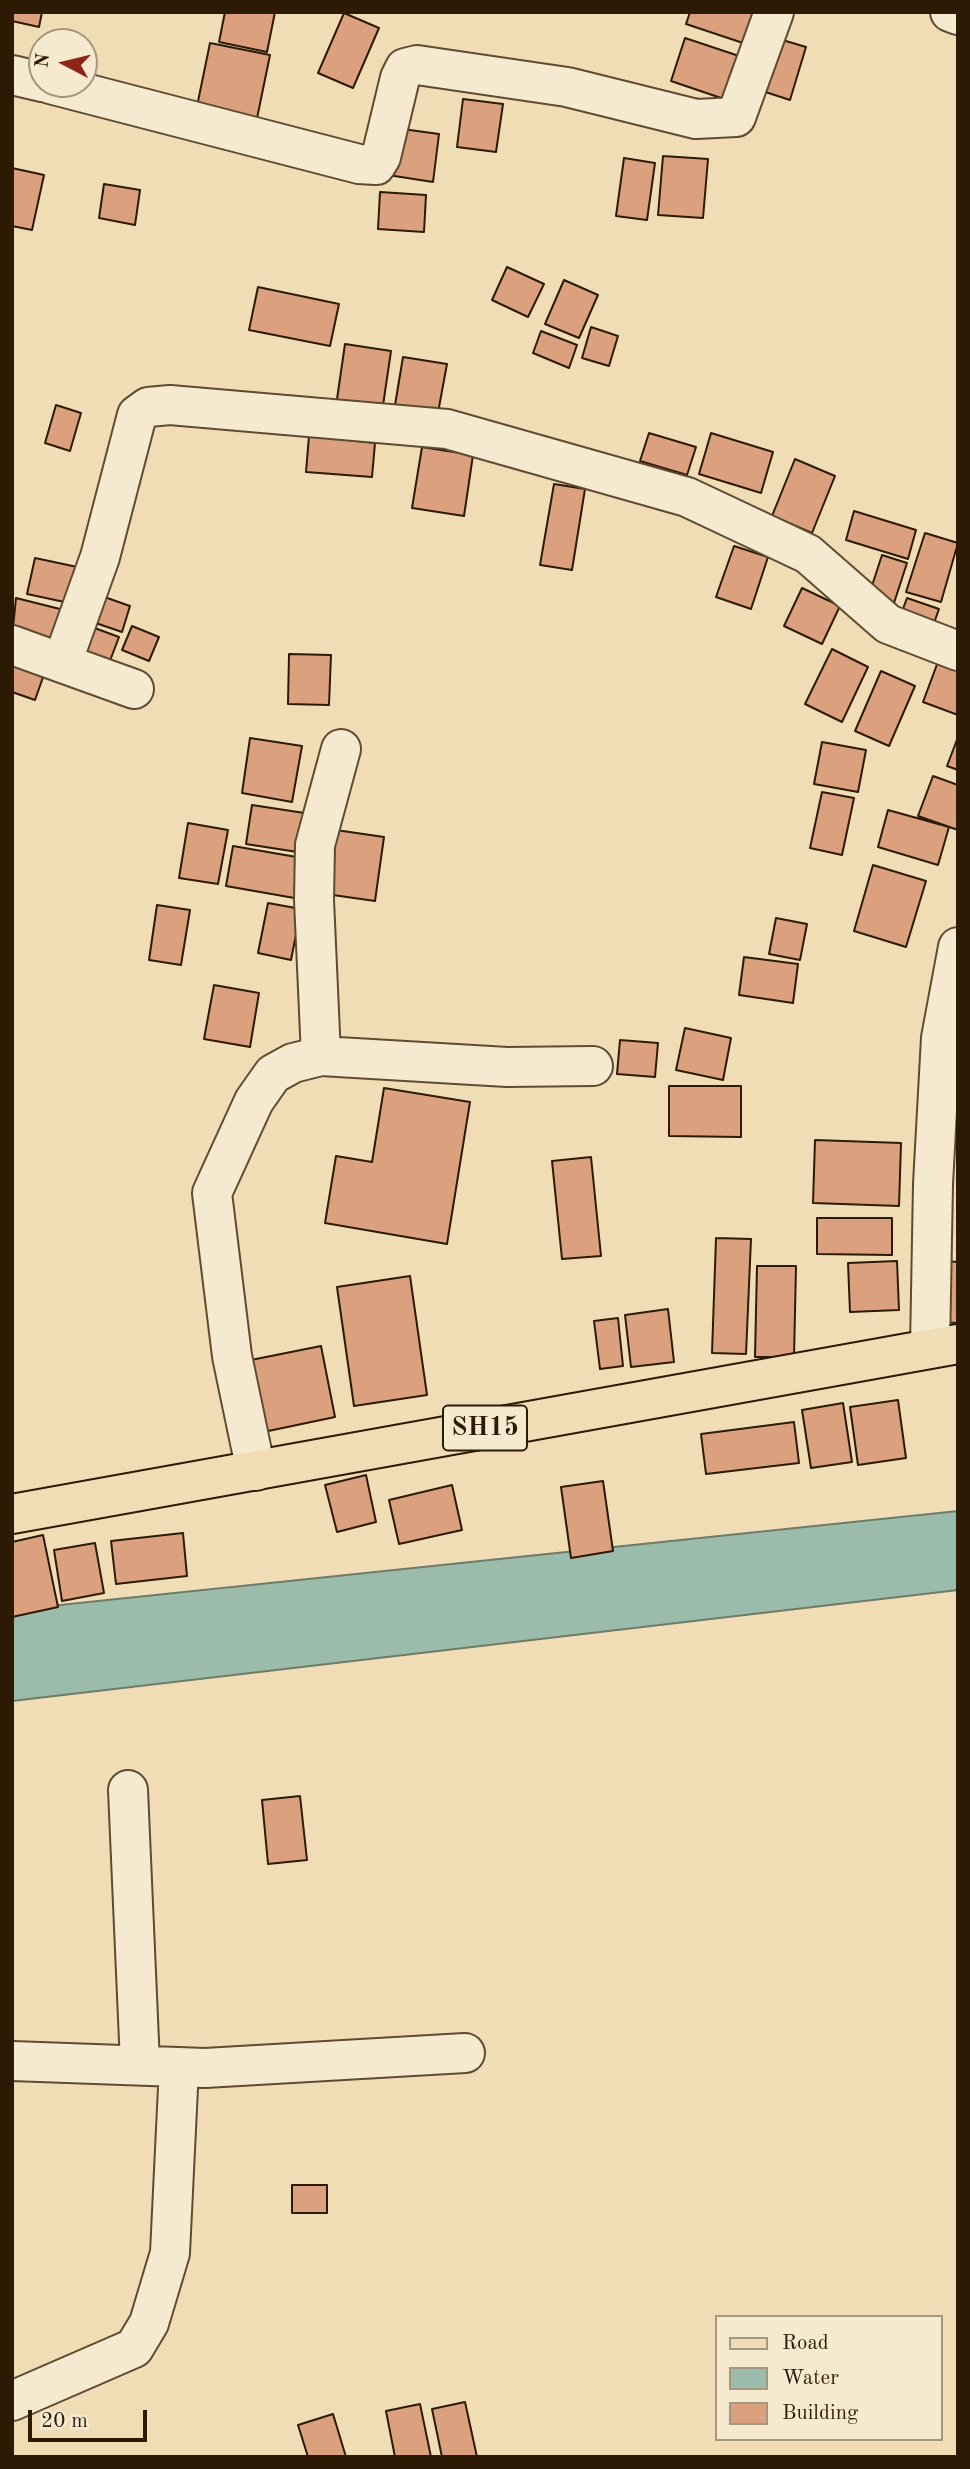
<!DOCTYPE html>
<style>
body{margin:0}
#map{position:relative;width:970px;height:2469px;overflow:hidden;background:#f0ddb6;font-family:"Old Standard TT",serif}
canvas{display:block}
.frame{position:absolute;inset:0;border:14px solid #2d1a05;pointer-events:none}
.legend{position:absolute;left:715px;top:2315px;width:228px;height:126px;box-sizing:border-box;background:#f5e9d0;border:2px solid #a5967f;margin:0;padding:9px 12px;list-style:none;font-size:21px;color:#2d1a05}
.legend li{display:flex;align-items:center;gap:14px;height:35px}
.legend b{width:35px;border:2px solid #a5967f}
.north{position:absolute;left:28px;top:28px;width:70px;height:70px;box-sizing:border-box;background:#f5e9d0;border:2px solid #a5967f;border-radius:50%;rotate:277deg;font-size:19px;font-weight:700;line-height:28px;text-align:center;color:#2d1a05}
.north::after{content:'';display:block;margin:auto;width:24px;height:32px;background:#8f2418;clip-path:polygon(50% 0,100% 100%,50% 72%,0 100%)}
.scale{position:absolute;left:28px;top:2410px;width:119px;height:32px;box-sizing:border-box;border:4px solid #2d1a05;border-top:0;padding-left:9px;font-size:21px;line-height:24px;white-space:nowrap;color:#2d1a05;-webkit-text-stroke:5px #f5e9d0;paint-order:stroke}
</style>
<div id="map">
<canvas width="970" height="2469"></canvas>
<div class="frame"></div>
<ul class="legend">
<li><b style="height:9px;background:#f0ddb6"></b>Road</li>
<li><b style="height:19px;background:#9bbcab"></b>Water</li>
<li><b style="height:19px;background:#dba17f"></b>Building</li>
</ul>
<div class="north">N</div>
<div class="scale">20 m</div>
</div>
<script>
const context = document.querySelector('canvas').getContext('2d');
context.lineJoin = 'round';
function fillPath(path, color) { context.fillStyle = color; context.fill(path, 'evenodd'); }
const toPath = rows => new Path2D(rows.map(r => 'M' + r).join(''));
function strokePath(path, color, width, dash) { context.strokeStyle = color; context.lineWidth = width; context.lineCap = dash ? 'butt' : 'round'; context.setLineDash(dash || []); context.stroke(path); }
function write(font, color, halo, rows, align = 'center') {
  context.font = font + ' "Old Standard TT",serif'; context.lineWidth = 6; context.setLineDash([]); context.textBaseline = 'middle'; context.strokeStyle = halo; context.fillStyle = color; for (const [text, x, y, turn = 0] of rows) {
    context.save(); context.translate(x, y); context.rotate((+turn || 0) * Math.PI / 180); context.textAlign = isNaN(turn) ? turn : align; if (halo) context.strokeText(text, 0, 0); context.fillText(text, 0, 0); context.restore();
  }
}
const water = toPath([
 [958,1511,958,1590,12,1701,12,1610,958,1511]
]);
fillPath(water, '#9bbcab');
strokePath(water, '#6f7b69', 2);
const building = toPath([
 [12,12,42,12,39,27,12,21,12,12],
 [225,12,275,12,267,52,219,42,225,12],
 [690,12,753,12,743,43,686,24,690,12],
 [344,13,379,28,353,88,318,73,344,13],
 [769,36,806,47,790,100,753,88,769,36],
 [685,38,742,57,727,100,671,81,685,38],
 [210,43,270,55,255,128,195,116,210,43],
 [463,99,503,104,496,152,457,147,463,99],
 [395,128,439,134,433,182,388,175,395,128],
 [663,156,708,159,703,218,658,215,663,156],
 [624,158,655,163,647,220,616,216,624,158],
 [12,168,44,175,32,230,12,226,12,168],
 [104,184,140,190,135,225,99,218,104,184],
 [380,192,426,195,424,232,378,229,380,192],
 [507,267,544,284,528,317,492,300,507,267],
 [564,280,598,295,579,338,545,324,564,280],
 [258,287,339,304,330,346,249,330,258,287],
 [591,327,618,336,609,366,582,358,591,327],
 [541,331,577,345,569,368,533,353,541,331],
 [345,344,391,351,381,419,335,413,345,344],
 [403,357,447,364,437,418,394,411,403,357],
 [56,405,81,413,70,451,45,443,56,405],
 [649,433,696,447,687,475,640,461,649,433],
 [711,433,773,452,761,493,699,474,711,433],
 [309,436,375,443,372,477,306,472,309,436],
 [422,447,473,455,464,516,412,508,422,447],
 [795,459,835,476,812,533,772,516,795,459],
 [554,484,585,489,572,570,540,565,554,484],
 [854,511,916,530,908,559,846,540,854,511],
 [925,533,958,543,941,602,906,592,925,533],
 [734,546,768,557,751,609,716,597,734,546],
 [882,555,907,563,893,606,868,598,882,555],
 [35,558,82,568,74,604,27,594,35,558],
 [802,588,840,606,822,644,784,626,802,588],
 [93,593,130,606,122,632,84,619,93,593],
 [16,598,68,611,58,649,12,638,16,598],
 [907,598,939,609,929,637,897,625,907,598],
 [81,623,119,637,108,666,70,652,81,623],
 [132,626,159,637,149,661,122,650,132,626],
 [832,649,868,667,842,722,805,704,832,649],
 [12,651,48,663,35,700,12,692,12,651],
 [289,654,331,655,329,705,288,704,289,654],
 [939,659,958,665,958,715,923,702,939,659],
 [881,671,915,686,889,746,855,731,881,671],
 [958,737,958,770,947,766,958,737],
 [250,738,302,746,292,802,242,793,250,738],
 [822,742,866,750,858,792,814,784,822,742],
 [933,776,958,785,958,830,918,816,933,776],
 [822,792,854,798,842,855,810,848,822,792],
 [252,805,311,814,304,853,246,844,252,805],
 [888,810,949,827,938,865,878,847,888,810],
 [188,823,228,830,218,884,179,878,188,823],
 [329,829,384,837,375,901,319,893,329,829],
 [233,846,308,859,300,899,226,886,233,846],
 [873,865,926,881,906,947,854,931,873,865],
 [268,903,301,909,291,960,258,953,268,903],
 [157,905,190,910,181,965,149,960,157,905],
 [776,918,807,924,800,960,769,954,776,918],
 [744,957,798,964,793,1003,739,995,744,957],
 [214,985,259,993,250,1047,204,1039,214,985],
 [685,1028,731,1038,723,1080,676,1070,685,1028],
 [620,1040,658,1043,655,1077,617,1074,620,1040],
 [669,1086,741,1086,741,1137,669,1136,669,1086],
 [384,1088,470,1102,447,1244,325,1223,336,1156,372,1162,384,1088],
 [815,1140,901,1143,899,1206,813,1203,815,1140],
 [591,1157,601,1256,562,1259,552,1161,591,1157],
 [817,1218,892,1218,892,1255,817,1254,817,1218],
 [716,1238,751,1239,746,1354,712,1353,716,1238],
 [897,1261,899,1310,850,1312,848,1263,897,1261],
 [944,1261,958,1262,958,1323,939,1322,944,1261],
 [757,1266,796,1266,794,1357,755,1357,757,1266],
 [410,1276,427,1395,354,1406,337,1287,410,1276],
 [668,1309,674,1362,631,1367,625,1315,668,1309],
 [618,1318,623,1366,600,1369,594,1321,618,1318],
 [321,1346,335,1417,254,1434,241,1362,321,1346],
 [898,1400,906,1458,858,1465,850,1407,898,1400],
 [843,1403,852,1462,811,1468,802,1410,843,1403],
 [794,1422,799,1463,706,1474,701,1434,794,1422],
 [366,1475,376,1522,337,1532,325,1485,366,1475],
 [603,1481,613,1551,571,1558,561,1487,603,1481],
 [452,1485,462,1530,399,1544,389,1500,452,1485],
 [183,1533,187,1576,116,1584,111,1541,183,1533],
 [43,1535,58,1607,12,1617,12,1542,43,1535],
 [95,1543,104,1593,62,1601,54,1550,95,1543],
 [300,1796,307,1860,268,1864,262,1800,300,1796],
 [292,2185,327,2185,327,2213,292,2213,292,2185],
 [465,2402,477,2457,442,2457,432,2409,465,2402],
 [420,2404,431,2457,395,2457,386,2411,420,2404],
 [333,2414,346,2457,308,2457,298,2425,333,2414]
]);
fillPath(building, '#dba17f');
strokePath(building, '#2d1a05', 2);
const minor = toPath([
 [950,12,958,15],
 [12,75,42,82],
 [50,84,359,164,376,165,381,157,400,78,405,68,417,65,567,87,696,119,736,117,774,12],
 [12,645,134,689],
 [62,663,100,557,137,415,148,407,170,405,447,429,687,497,808,554,888,624,958,651],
 [321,1056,314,900,315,845,341,749],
 [930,1348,933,1184,941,1038,958,947],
 [256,1471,232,1356,212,1193,254,1101,273,1074,293,1063,321,1056,507,1067,593,1066],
 [128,1790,140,2064],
 [12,2061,205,2068,465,2053],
 [12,2401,134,2348,149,2323,170,2253,179,2067]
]);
const major = toPath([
 [12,1514,958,1344]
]);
strokePath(minor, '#5e4b31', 42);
strokePath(major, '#2d1a05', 42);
strokePath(minor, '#f5e9d0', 38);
strokePath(major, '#f0ddb6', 38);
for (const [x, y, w] of [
 [485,1428,84]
]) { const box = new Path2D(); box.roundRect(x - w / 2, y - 22.5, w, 45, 5); context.fillStyle = '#f5e9d0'; context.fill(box); strokePath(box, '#2d1a05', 2); }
write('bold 26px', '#2d1a05', null, [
 ["SH15",485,1428]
]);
</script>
